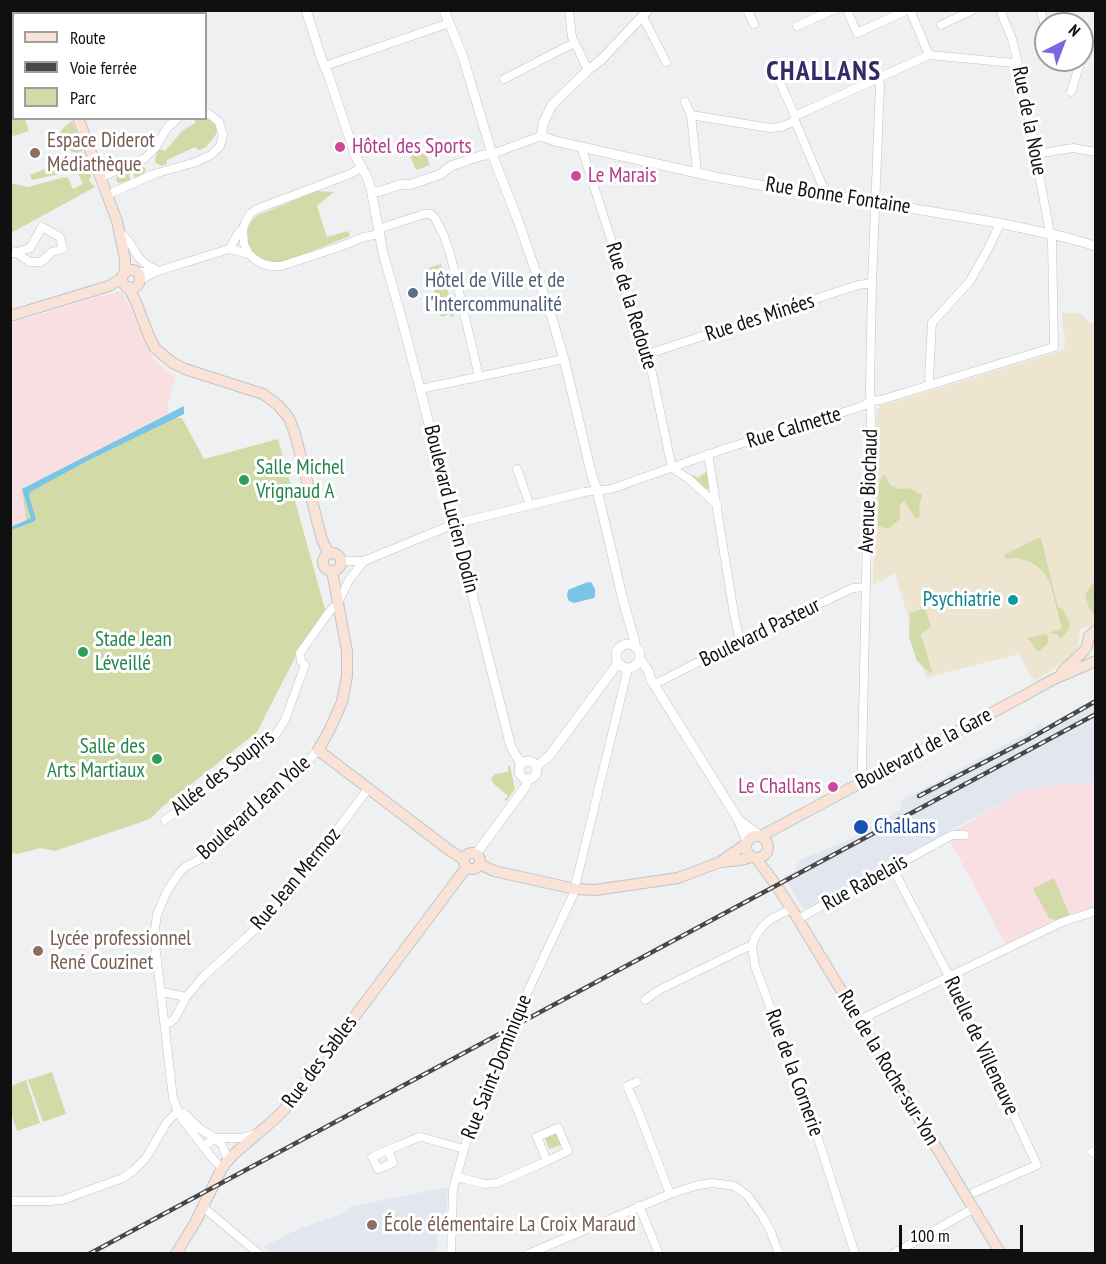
<!DOCTYPE html>
<meta charset="utf-8">
<style>
body{margin:0}
#map{position:relative;width:1106px;height:1264px;overflow:hidden;background:#eef0f2;font-family:"PT Sans Narrow",sans-serif}
canvas{display:block}
.frame{position:absolute;inset:0;border:12px solid #101011;pointer-events:none}
.legend{position:absolute;left:12px;top:12px;width:195px;height:108px;box-sizing:border-box;background:#fff;border:2px solid #9f9fa0;margin:0;padding:8px 10px;list-style:none;font-size:18px;color:#101011}
.legend li{display:flex;align-items:center;gap:12px;height:30px}
.legend b{width:30px;border:2px solid #9f9fa0}
.north{position:absolute;left:1034px;top:12px;width:60px;height:60px;box-sizing:border-box;background:#fff;border:2px solid #9f9fa0;border-radius:50%;rotate:42deg;font-size:16px;font-weight:700;line-height:24px;text-align:center;color:#101011}
.north::after{content:'';display:block;margin:auto;width:21px;height:27px;background:#7a68e4;clip-path:polygon(50% 0,100% 100%,50% 72%,0 100%)}
.scale{position:absolute;left:899px;top:1225px;width:124px;height:27px;box-sizing:border-box;border:3px solid #101011;border-top:0;padding-left:8px;font-size:18px;line-height:21px;white-space:nowrap;color:#101011;-webkit-text-stroke:4px #fff;paint-order:stroke}
</style>
<div id="map">
<canvas width="1106" height="1264"></canvas>
<div class="frame"></div>
<ul class="legend">
<li><b style="height:8px;background:#f9e2d6"></b>Route</li>
<li><b style="height:8px;background:#48484a"></b>Voie ferrée</li>
<li><b style="height:16px;background:#d2dba8"></b>Parc</li>
</ul>
<div class="north">N</div>
<div class="scale">100 m</div>
</div>
<script>
const context = document.querySelector('canvas').getContext('2d');
context.lineJoin = 'round';
function fillPath(path, color) { context.fillStyle = color; context.fill(path, 'evenodd'); }
const toPath = rows => new Path2D(rows.map(r => 'M' + r).join(''));
function strokePath(path, color, width, dash) { context.strokeStyle = color; context.lineWidth = width; context.lineCap = dash ? 'butt' : 'round'; context.setLineDash(dash || []); context.stroke(path); }
function write(font, color, halo, rows, align = 'center') {
  context.font = font + ' "PT Sans Narrow",sans-serif'; context.lineWidth = 6; context.setLineDash([]); context.textBaseline = 'middle'; context.strokeStyle = halo; context.fillStyle = color; for (const [text, x, y, turn = 0] of rows) {
    context.save(); context.translate(x, y); context.rotate((+turn || 0) * Math.PI / 180); context.textAlign = isNaN(turn) ? turn : align; if (halo) context.strokeText(text, 0, 0); context.fillText(text, 0, 0); context.restore();
  }
}
fillPath(toPath([
 [1095,698,1095,782,1029,788,804,910,784,877,793,873,800,860,849,840,900,810,901,801,1041,725,1044,727],
 [448,1187,446,1214,436,1220,437,1253,271,1254,264,1247,294,1231,347,1212,349,1207]
]), '#e1e6ef');
fillPath(toPath([
 [122,291,154,360,175,377,168,404,169,413,23,489,27,524,11,530,11,323,94,298],
 [1095,782,1095,907,1055,920,1006,945,947,835,1029,788]
]), '#f9dee2');
fillPath(toPath([
 [1062,313,1080,313,1091,324,1095,321,1095,624,1080,629,1078,647,1066,661,1034,681,1019,654,926,678,895,573,873,585,877,411,880,406,1064,350,1065,333,1063,332]
]), '#eee5d0');
fillPath(toPath([
 [16,118,25,119,29,131,14,136,11,133,11,121],
 [206,118,210,120,216,126,217,131,215,136,206,147,199,150,195,147,167,160,167,164,161,166,156,163,155,159,159,149,165,151,182,131,195,123,195,119],
 [72,121,84,150,77,153,70,151,64,148,60,140,60,133,63,128],
 [424,150,430,165,416,170,410,156],
 [84,155,91,176,89,180,95,187,11,233,11,183,28,187,65,177,68,178,73,189,83,184,74,164,77,157],
 [61,162,65,165,66,169,63,173,32,180,30,175],
 [141,166,144,167,146,169,144,173,135,178,133,173,129,175,130,180,120,183,117,182,116,180,117,176],
 [317,191,334,192,317,206,327,237,348,231,350,236,282,263,266,262,250,252,247,240,247,230,252,220,258,215],
 [441,264,454,316,451,317,450,314,441,317,428,268],
 [163,417,182,418,204,459,278,439,326,613,300,648,257,732,161,808,150,819,55,851,40,848,18,854,11,853,10,530,27,524,22,489],
 [706,472,709,472,710,488,705,490,691,478,693,475,698,478],
 [885,475,890,485,899,489,909,488,922,495,919,508,920,516,916,519,904,501,900,505,900,519,888,529,878,526,879,484,882,476],
 [1038,538,1041,539,1058,607,1063,609,1070,624,1069,629,1061,639,1057,634,1052,634,1051,632,1062,629,1050,582,1044,573,1037,566,1028,561,1016,558,1005,559,1004,555],
 [1093,583,1095,585,1095,616,1089,608,1085,594],
 [922,609,926,611,931,627,921,634,932,671,930,673,917,661,909,637,910,613],
 [1045,634,1048,636,1048,643,1038,652,1028,638],
 [508,766,510,766,515,789,506,801,504,800,508,796,494,784,491,779,495,774,508,772],
 [1054,878,1070,916,1057,921,1049,918,1033,889],
 [52,1072,66,1114,43,1122,28,1080],
 [26,1080,40,1123,17,1131,11,1113,11,1086],
 [556,1133,561,1145,549,1149,545,1138]
]), '#d2dba8');
fillPath(toPath([
 [184,406,184,414,85,462,30,492,29,496,36,519,33,522,11,530,11,527,31,518,22,489],
 [591,582,595,589,595,596,594,598,574,603,569,601,567,596,568,590,585,583]
]), '#79c5e8');
const minor = toPath([
 [569,10,572,37,588,70],
 [747,10,754,24],
 [847,10,857,33,908,10],
 [910,10,929,55],
 [1040,10,1046,28],
 [643,17,666,62],
 [941,25,973,10],
 [797,26,833,10],
 [10,33,14,32],
 [772,65,795,116,795,121,824,189,824,194],
 [325,66,449,23],
 [504,79,574,43],
 [1071,92,1081,60],
 [685,102,691,115,697,172],
 [691,115,770,128,781,127,795,121],
 [795,116,929,55,1014,63,1018,66],
 [581,146,648,354,672,468],
 [492,154,541,136],
 [1036,154,1073,148,1096,152],
 [361,168,350,174,257,209,250,214,245,223,243,229,244,244,249,254,256,260,263,264,272,266,281,266,339,247,364,237,379,234],
 [101,177,144,159,156,147,167,128,178,118],
 [107,195,154,174,196,162,211,155,220,146,223,135,219,122,209,114,206,113],
 [378,229,424,214,431,214,435,218,444,236,450,253,479,377],
 [121,233,130,243,139,258,147,265,159,271],
 [229,249,239,232,243,229],
 [10,254,30,248,42,227,60,237,63,249,52,252,41,262,30,262,15,252],
 [138,272,153,272],
 [140,280,155,272,229,249,249,254],
 [648,354,858,285,872,283],
 [931,385,929,378,932,323,970,281,988,249,998,228,999,223],
 [420,389,564,359],
 [708,454,734,614,740,641],
 [672,468,689,479,717,505],
 [517,469,530,505],
 [341,561,364,561,454,524,584,492,611,489,727,448,854,409,865,405,870,401,881,400,1054,347,1052,240,1050,233,1021,77,1012,39,1000,10],
 [655,684,740,641,853,588,866,587],
 [866,780,862,770,862,762,868,490,871,421,870,388,872,283,880,84,878,78],
 [165,820,267,744,276,734,285,720,305,665,301,661,300,653,329,612,338,603,349,580,364,561],
 [892,867,951,980,1037,1165,975,1192],
 [791,909,771,919,762,927,755,937,752,947,755,966,814,1126,855,1254],
 [798,919,952,835,965,835],
 [162,992,186,997],
 [645,1000,659,990,747,947,752,947],
 [859,1020,1062,922,1096,911],
 [165,1023,171,1022,175,1018,186,997,203,977,261,924,285,899,368,789],
 [637,1082,627,1086,637,1108,670,1194],
 [184,1113,200,1129,215,1138,241,1138,255,1134],
 [203,1147,215,1138,222,1145,228,1159],
 [388,1150,393,1163,378,1169,372,1157,388,1150,417,1138,421,1137,464,1149],
 [1092,1152,1096,1151],
 [222,1168,213,1159,182,1119,178,1111,173,1098,154,935,157,915,167,891,179,873,185,867,206,856,307,762,318,750],
 [457,1177,485,1184,497,1183,547,1161,568,1151,558,1128,537,1137,547,1161],
 [10,1201,49,1201,62,1200,123,1178,135,1169,146,1158,167,1122,178,1111],
 [639,1206,659,1254],
 [203,1207,259,1254],
 [451,1254,453,1189,469,1131,491,1070,573,895,628,668],
 [528,1254,670,1194,698,1185,713,1183,734,1186,747,1195,763,1217,771,1232,779,1254],
 [893,1254,974,1208]
]);
const tertiary = toPath([
 [306,10,322,60,328,74,356,157,367,177,371,189,383,253,400,313,420,389,511,747,521,764],
 [444,10,463,57,492,154,517,218,551,315,564,359,592,476,597,490,623,600,635,642,634,646],
 [648,10,601,60,588,70,552,105,544,121,541,136,555,141,715,177,814,195,824,194,856,199,999,223,1064,237,1096,246],
 [372,192,381,191,402,184,409,185,441,174,451,166,480,156,492,154],
 '616 656a12 12 0 1 1 24 0a12 12 0 1 1-24 0Z',
 [640,659,649,672,650,678,738,819,747,841],
 '519 770a9 9 0 1 1 18 0a9 9 0 1 1-18 0Z',
 [537,766,550,755,618,663],
 [739,820,759,835],
 [476,854,526,786,527,780]
]);
const secondary = toPath([
 [48,10,49,14],
 [78,118,117,221,125,259,125,273],
 '122 279a9 9 0 1 1 18 0a9 9 0 1 1-18 0Z',
 [129,287,137,305,149,336,155,348,163,355,173,363,185,369,263,394,278,405,289,418,295,434,322,540,329,554],
 [10,316,109,286,122,278],
 '323 562a9 9 0 1 1 18 0a9 9 0 1 1-18 0Z',
 [332,571,347,651,347,676,342,702,329,731,318,750,449,850,463,859],
 [1062,672,1084,651,1087,646,1089,636,1096,630],
 '746 847a11 11 0 1 1 22 0a11 11 0 1 1-22 0Z',
 [761,836,1027,694,1052,680,1096,661],
 '464 861a8 8 0 1 1 16 0a8 8 0 1 1-16 0Z',
 [756,858,776,885,798,919,1001,1254],
 [721,862,741,860,751,857],
 [479,864,494,871,575,889,595,890,678,878,720,862,746,844],
 [176,1254,196,1221,218,1176,225,1164,234,1154,269,1124,286,1108,466,868]
]);
strokePath(minor, '#c2c4c6', 9);
strokePath(tertiary, '#c2c4c6', 10);
strokePath(secondary, '#c2c4c6', 12);
strokePath(minor, '#fff', 8);
strokePath(tertiary, '#fff', 9);
strokePath(secondary, '#f9e2d6', 10);
const rail = toPath([
 [919,796,1029,739,1096,701],
 [89,1254,1096,714]
]);
strokePath(rail, '#48484a', 4.5);
strokePath(rail, '#fff', 2, [7]);
for (const [x, y, r, color] of [
 [340,147,6,"#d1479c"],
 [35,153,6,"#8d6e63"],
 [576,176,6,"#d1479c"],
 [413,293,6,"#5c6f8a"],
 [244,480,6,"#2e9e5b"],
 [1013,600,6,"#0f9aa8"],
 [83,652,6,"#2e9e5b"],
 [157,759,6,"#2e9e5b"],
 [833,787,6,"#d1479c"],
 [861,827,8,"#1a4fb4"],
 [38,951,6,"#8d6e63"],
 [372,1225,6,"#8d6e63"]
]) { const dot = new Path2D(); dot.arc(x, y, r, 0, 2 * Math.PI); context.fillStyle = color; context.fill(dot); strokePath(dot, '#fff', 2); }
write('21px', '#101011', '#fff', [
 ["Rue de la Noue",1029,121,79],
 ["Rue Bonne Fontaine",838,196,9],
 ["Rue de la Redoute",631,306,73],
 ["Rue des Minées",760,318,-18],
 ["Rue Calmette",794,428,-17],
 ["Avenue Biochaud",869,491,-88],
 ["Boulevard Lucien Dodin",451,509,76],
 ["Boulevard Pasteur",760,633,-26],
 ["Boulevard de la Gare",924,749,-28],
 ["Allée des Soupirs",223,773,-38],
 ["Boulevard Jean Yole",254,808,-42],
 ["Rue Jean Mermoz",296,879,-50],
 ["Rue Rabelais",865,883,-29],
 ["Ruelle de Villeneuve",981,1046,65],
 ["Rue des Sables",320,1062,-53],
 ["Rue Saint-Dominique",497,1067,-68],
 ["Rue de la Roche-sur-Yon",888,1068,59],
 ["Rue de la Cornerie",794,1073,70]
]);
write('21px', '#785e54', '#fff', [
 ["Espace Diderot",47,141],
 ["Médiathèque",47,165],
 ["Lycée professionnel",50,939],
 ["René Couzinet",50,963],
 ["École élémentaire La Croix Maraud",384,1225]
], 'left');
write('21px', '#b23c85', '#fff', [
 ["Hôtel des Sports",352,147],
 ["Le Marais",588,176],
 ["Le Challans",821,787,"right"]
], 'left');
write('21px', '#4e5e75', '#fff', [
 ["Hôtel de Ville et de",425,281],
 ["l'Intercommunalité",425,305]
], 'left');
write('21px', '#27864d', '#fff', [
 ["Salle Michel",256,468],
 ["Vrignaud A",256,492],
 ["Stade Jean",95,640],
 ["Léveillé",95,664],
 ["Salle des",145,747,"right"],
 ["Arts Martiaux",145,771,"right"]
], 'left');
write('21px', '#0d838f', '#fff', [
 ["Psychiatrie",1001,600]
], 'right');
write('21px', '#164399', '#fff', [
 ["Challans",874,827]
], 'left');
context.letterSpacing = '1.5px';
write('bold 27px', '#332a66', '#fff', [
 ["CHALLANS",824,72]
]);
context.letterSpacing = '0px';
</script>
